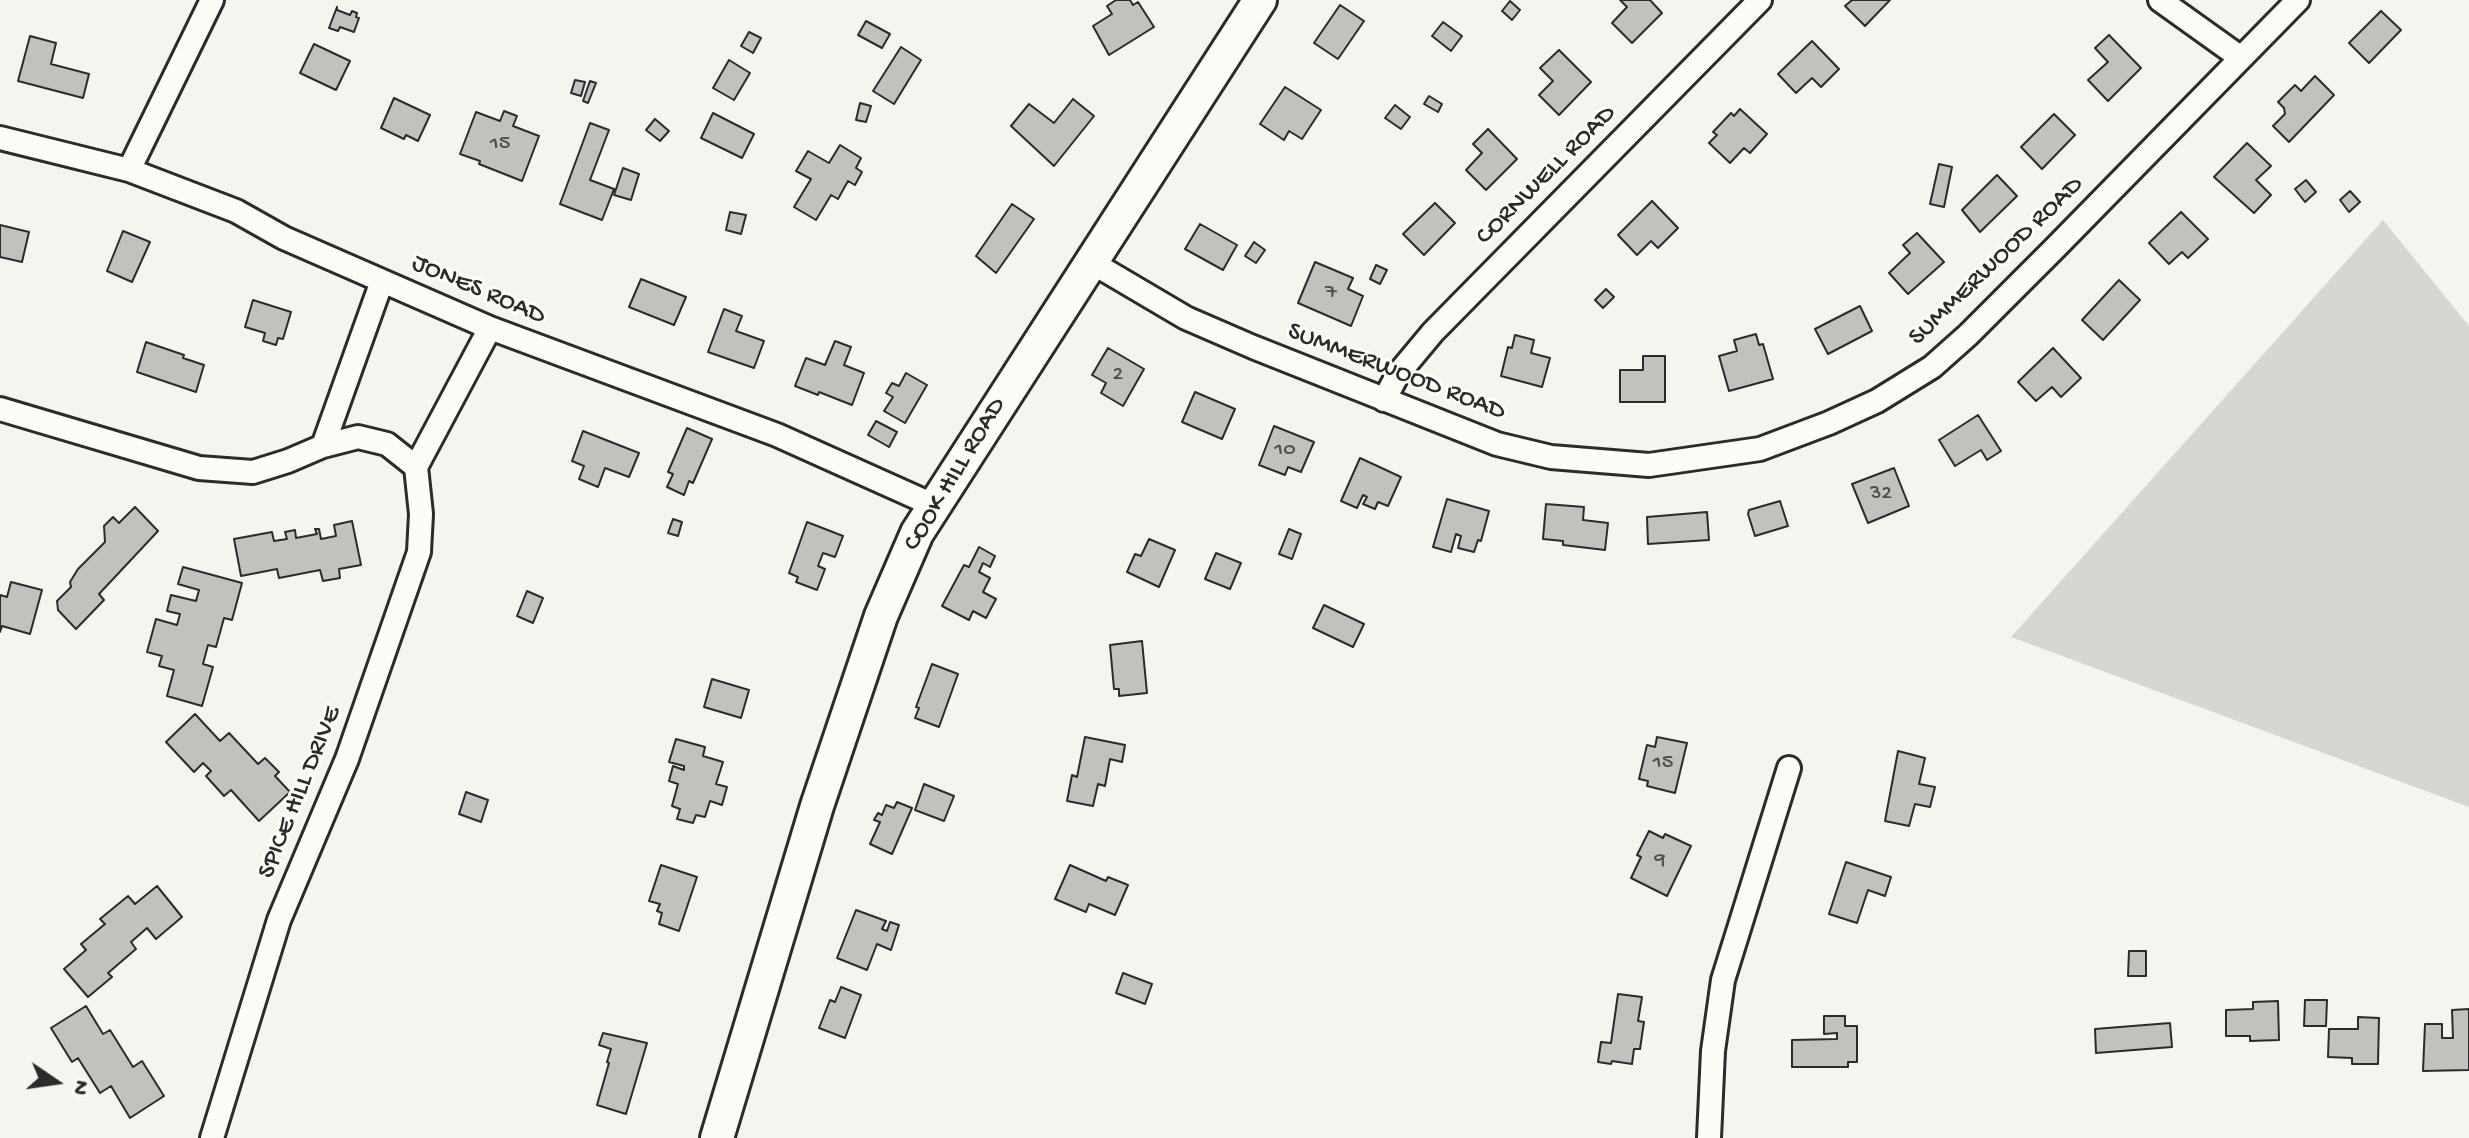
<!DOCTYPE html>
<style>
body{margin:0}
#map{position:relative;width:2469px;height:1138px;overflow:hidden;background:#f5f4ef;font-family:"Gochi Hand",sans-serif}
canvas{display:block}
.north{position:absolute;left:16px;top:1042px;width:80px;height:80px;-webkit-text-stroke:6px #fdfcf7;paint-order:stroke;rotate:103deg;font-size:22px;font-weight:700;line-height:32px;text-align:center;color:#2b2b2b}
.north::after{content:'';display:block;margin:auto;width:28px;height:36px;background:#2b2b2b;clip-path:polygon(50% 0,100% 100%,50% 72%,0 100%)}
</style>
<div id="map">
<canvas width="2469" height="1138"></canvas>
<div class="north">N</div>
</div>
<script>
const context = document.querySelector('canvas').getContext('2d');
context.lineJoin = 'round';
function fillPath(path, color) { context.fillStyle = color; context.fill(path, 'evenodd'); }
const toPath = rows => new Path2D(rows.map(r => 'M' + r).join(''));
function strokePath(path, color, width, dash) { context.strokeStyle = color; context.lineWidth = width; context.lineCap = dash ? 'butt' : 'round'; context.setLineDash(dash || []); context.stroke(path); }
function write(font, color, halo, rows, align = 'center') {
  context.font = font + ' "Gochi Hand",sans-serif'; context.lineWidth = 6; context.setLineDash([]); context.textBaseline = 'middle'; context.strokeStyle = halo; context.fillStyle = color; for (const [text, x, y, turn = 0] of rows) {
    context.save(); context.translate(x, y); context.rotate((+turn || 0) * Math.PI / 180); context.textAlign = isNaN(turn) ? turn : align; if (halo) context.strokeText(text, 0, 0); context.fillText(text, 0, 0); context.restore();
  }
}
fillPath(toPath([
 [2383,220,2469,326,2469,807,2011,637]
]), '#d7d6d2');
const building = toPath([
 [1116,0,1130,0,1133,5,1138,2,1154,27,1109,55,1093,26,1112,14,1107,6,1116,0],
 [1620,0,1650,0,1662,13,1632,43,1612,23,1627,7,1620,0],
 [1852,0,1890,0,1865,26,1845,6,1852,0],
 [1510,1,1520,10,1512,20,1502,11,1510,1],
 [1340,5,1364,21,1338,59,1314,43,1340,5],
 [337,7,337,10,350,15,352,11,357,13,356,17,359,18,354,32,340,27,338,31,329,28,337,7],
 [2381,11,2401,30,2369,63,2349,43,2381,11],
 [866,21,890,34,882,48,858,35,866,21],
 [1443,22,1462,36,1451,51,1432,36,1443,22],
 [749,32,761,38,753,53,741,46,749,32],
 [2109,35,2141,68,2108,101,2088,80,2108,62,2095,48,2109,35],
 [30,36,56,43,51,64,89,74,83,98,18,81,30,36],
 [1812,41,1839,69,1821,87,1812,78,1796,93,1778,74,1812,41],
 [314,44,350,61,336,90,300,73,314,44],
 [901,47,921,60,894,104,873,91,901,47],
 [1559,50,1591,82,1559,115,1539,95,1553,81,1540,68,1559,50],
 [729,60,750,73,734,100,713,88,729,60],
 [2315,76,2334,95,2289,142,2273,126,2285,114,2284,108,2278,102,2295,85,2301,91,2315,76],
 [575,80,585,82,581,96,571,93,575,80],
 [590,81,596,83,588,103,583,101,590,81],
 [1285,87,1321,110,1302,139,1289,131,1284,140,1260,124,1285,87],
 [1429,96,1442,104,1438,112,1424,104,1429,96],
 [394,98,430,115,418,141,406,135,404,139,381,128,394,98],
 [1073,99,1094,116,1054,166,1011,126,1029,104,1054,123,1073,99],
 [860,103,871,106,866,122,856,120,860,103],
 [1395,105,1410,117,1401,129,1385,118,1395,105],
 [1740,109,1767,134,1750,153,1744,148,1730,163,1709,143,1717,135,1713,132,1731,113,1734,116,1740,109],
 [504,111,517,116,513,126,539,136,522,181,479,164,480,161,460,154,476,112,500,121,504,111],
 [713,113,754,134,742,158,701,138,713,113],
 [2054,114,2075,135,2042,169,2021,147,2054,114],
 [655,119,669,131,660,141,646,130,655,119],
 [590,123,609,130,590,180,614,189,602,220,560,204,590,123],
 [1488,129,1517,159,1486,190,1466,170,1482,153,1473,144,1488,129],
 [2247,143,2271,166,2256,180,2271,195,2254,213,2214,177,2247,143],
 [840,145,861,158,856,168,862,172,855,185,848,181,838,199,831,195,816,220,794,207,811,179,796,171,808,151,829,163,840,145],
 [1939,164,1952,167,1944,207,1930,204,1939,164],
 [623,168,639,174,631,200,614,195,623,168],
 [1997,175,2017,196,1980,232,1962,210,1997,175],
 [2306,180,2316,192,2305,202,2295,189,2306,180],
 [2350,191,2360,202,2349,212,2340,200,2350,191],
 [1652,201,1678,228,1658,248,1651,241,1637,255,1618,235,1652,201],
 [1435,203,1455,223,1424,255,1403,234,1435,203],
 [1012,204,1034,219,996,273,976,256,1012,204],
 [730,212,746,215,741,234,726,230,730,212],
 [2181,212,2208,239,2188,258,2182,252,2169,264,2149,243,2181,212],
 [1200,224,1237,245,1223,270,1185,249,1200,224],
 [0,225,29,232,22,262,0,257,0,225],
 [123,231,150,242,132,282,107,271,123,231],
 [1917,233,1944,262,1908,294,1889,273,1910,253,1903,245,1917,233],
 [1254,242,1265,250,1256,263,1245,256,1254,242],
 [1315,262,1353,278,1348,289,1363,296,1351,326,1298,303,1315,262],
 [1376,265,1387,270,1380,284,1370,279,1376,265],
 [641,279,686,297,674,325,629,307,641,279],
 [2119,280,2140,300,2103,340,2082,320,2119,280],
 [1606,289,1614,297,1603,308,1595,300,1606,289],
 [253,300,291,312,283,339,278,338,276,345,263,341,265,333,245,327,253,300],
 [1860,306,1872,331,1828,354,1815,329,1860,306],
 [724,309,742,316,736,331,764,341,754,368,708,352,724,309],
 [1756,334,1759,345,1763,344,1773,379,1729,391,1719,356,1737,351,1734,340,1756,334],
 [1515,335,1534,340,1531,353,1550,358,1542,387,1501,376,1508,347,1512,348,1515,335],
 [835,341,851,347,844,365,864,373,852,405,819,392,818,395,795,386,806,358,825,365,835,341],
 [146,342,184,355,183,358,204,365,196,392,137,372,146,342],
 [1108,348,1144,369,1123,406,1101,393,1106,383,1092,375,1108,348],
 [2053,348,2081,378,2061,397,2052,387,2036,401,2018,382,2053,348],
 [1643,356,1665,356,1665,402,1620,402,1620,370,1643,370,1643,356],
 [906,373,927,385,905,423,884,411,893,397,886,393,892,383,899,386,906,373],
 [1195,392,1235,409,1222,439,1182,422,1195,392],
 [1978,415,2001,451,1987,460,1981,450,1955,466,1939,440,1978,415],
 [876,421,897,432,889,447,868,435,876,421],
 [1274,426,1314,442,1301,472,1288,467,1285,475,1259,465,1274,426],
 [687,428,712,439,693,483,689,481,684,495,667,487,673,474,668,472,687,428],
 [583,431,639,453,629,477,605,468,598,487,579,479,584,466,572,461,583,431],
 [1360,458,1401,477,1388,506,1378,502,1375,509,1363,504,1367,497,1363,495,1357,508,1341,501,1360,458],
 [1894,468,1909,506,1868,523,1852,484,1894,468],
 [1447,499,1489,511,1481,541,1478,540,1474,552,1458,548,1461,536,1456,534,1451,552,1433,547,1447,499],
 [1780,501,1788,526,1755,536,1748,514,1749,510,1780,501],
 [1546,504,1584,507,1583,520,1608,523,1605,550,1563,545,1563,541,1543,539,1546,504],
 [135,507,158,531,99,594,104,600,76,629,58,610,57,601,71,587,70,582,78,569,105,542,104,526,113,517,119,523,135,507],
 [1707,512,1709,540,1648,544,1647,517,1707,512],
 [673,519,682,522,678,536,668,533,673,519],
 [352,521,361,565,339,569,340,578,323,581,320,570,279,578,277,569,241,576,234,539,272,532,274,541,287,539,285,532,295,530,296,538,317,534,315,529,319,529,321,539,336,536,334,525,352,521],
 [807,522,843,536,835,557,823,553,818,566,825,569,817,590,796,582,798,577,789,573,807,522],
 [1289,529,1301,534,1292,559,1279,554,1289,529],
 [1149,539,1175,550,1159,587,1127,572,1135,554,1141,556,1149,539],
 [979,547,995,556,990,567,983,563,979,572,990,578,983,592,996,599,986,618,973,611,969,620,942,606,964,565,969,567,979,547],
 [1216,553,1241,563,1230,589,1205,579,1216,553],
 [183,567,242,583,232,620,224,618,216,647,208,645,203,664,213,667,202,706,167,696,174,670,159,666,162,656,147,652,156,619,177,625,180,614,167,611,171,595,196,601,199,590,178,584,183,567],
 [11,582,42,590,30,634,2,626,0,632,0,595,7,597,11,582],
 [527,591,543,598,533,623,517,616,527,591],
 [1324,605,1364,624,1353,647,1313,628,1324,605],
 [1142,641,1147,693,1119,696,1119,689,1114,689,1110,645,1142,641],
 [932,664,958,674,939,727,915,718,919,708,916,707,932,664],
 [712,679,749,690,741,718,704,707,712,679],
 [195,714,220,741,229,733,258,764,265,758,279,772,275,776,290,792,259,821,231,790,224,796,206,776,211,771,203,763,194,772,166,742,195,714],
 [1085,737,1125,745,1122,762,1110,759,1105,786,1098,784,1093,806,1067,801,1072,775,1077,777,1085,737],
 [1657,737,1687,743,1675,793,1647,786,1648,781,1639,779,1647,745,1655,747,1657,737],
 [676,739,705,747,703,756,723,762,716,784,727,787,722,805,710,801,705,817,696,815,693,823,677,819,680,809,672,806,678,784,669,781,673,766,684,770,684,766,669,762,676,739],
 [1898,751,1925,758,1919,784,1935,787,1930,807,1915,804,1909,826,1885,821,1898,751],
 [924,784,954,796,944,821,915,810,924,784],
 [466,792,488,800,481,822,459,814,466,792],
 [897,802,912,808,892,854,870,844,880,822,874,820,878,813,882,815,886,805,894,808,897,802],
 [1649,831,1663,838,1665,834,1691,846,1667,896,1631,878,1641,857,1637,855,1649,831],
 [1846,862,1891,877,1885,896,1868,890,1857,923,1829,914,1846,862],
 [661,865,697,877,679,931,659,924,662,913,657,911,660,904,649,901,661,865],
 [1070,865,1106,881,1108,877,1128,885,1115,915,1089,904,1086,912,1055,899,1070,865],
 [157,886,182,917,156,939,147,928,131,942,136,949,108,973,112,977,88,997,64,969,86,950,81,944,105,924,100,919,128,896,135,904,157,886],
 [856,910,886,921,882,929,887,931,890,922,899,925,891,950,877,944,867,970,837,958,856,910],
 [2129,951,2146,951,2146,976,2128,976,2129,951],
 [1123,973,1152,984,1145,1004,1116,993,1123,973],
 [841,987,861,995,845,1038,819,1028,830,1000,835,1002,841,987],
 [1618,994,1642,997,1638,1021,1644,1022,1640,1049,1634,1049,1632,1064,1612,1061,1611,1064,1598,1062,1601,1042,1611,1043,1618,994],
 [2305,1000,2327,1000,2326,1026,2304,1026,2305,1000],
 [2278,1001,2279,1040,2250,1041,2250,1036,2226,1036,2226,1010,2253,1009,2253,1002,2278,1001],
 [86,1006,103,1034,110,1030,133,1067,142,1061,164,1096,130,1118,111,1086,100,1093,78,1058,72,1062,51,1028,86,1006],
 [2469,1009,2469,1070,2423,1071,2425,1024,2442,1024,2442,1038,2453,1038,2452,1010,2469,1009],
 [1824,1016,1845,1016,1845,1026,1857,1026,1857,1062,1848,1062,1848,1067,1792,1067,1792,1040,1837,1039,1837,1033,1824,1034,1824,1016],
 [2358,1017,2379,1018,2378,1064,2352,1064,2352,1058,2328,1057,2329,1029,2358,1029,2358,1017],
 [2170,1023,2172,1047,2096,1053,2095,1029,2170,1023],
 [603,1033,647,1043,626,1114,597,1105,609,1063,607,1062,611,1049,599,1045,603,1033]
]);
fillPath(building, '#c2c1be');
strokePath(building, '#2b2b2b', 2);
const street = toPath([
 [2160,0,2241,58],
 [0,138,129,170,236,211,284,238,490,328,777,435,933,505],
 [129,170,212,0],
 [1091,262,1186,318,1253,347,1497,444,1551,457,1649,465,1760,449,1829,423,1877,401,1932,367,1968,335,2056,247,2298,0],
 [1384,400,1398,374,1433,332,1760,0],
 [0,409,199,468,253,472,288,461,323,446,358,437,387,444,416,467],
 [323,446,382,281],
 [212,1138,279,920,347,759,419,552,421,514,416,467,490,328],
 [1709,1138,1713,1051,1723,980,1789,768]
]);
const secondary = toPath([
 [717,1138,817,806,881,616,917,533,1260,0]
]);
strokePath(street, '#2b2b2b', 28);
strokePath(secondary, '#2b2b2b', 38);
strokePath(street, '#fdfcf7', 22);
strokePath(secondary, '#fdfcf7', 32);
write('22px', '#515050', null, [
 ["15",500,145],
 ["7",1331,294],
 ["2",1118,376],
 ["10",1285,451],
 ["32",1881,495],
 ["15",1663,764],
 ["9",1660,862]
]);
write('26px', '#2b2b2b', '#fdfcf7', [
 ["CORNWELL ROAD",1547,176,-45],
 ["SUMMERWOOD ROAD",1997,262,-44],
 ["JONES ROAD",478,291,23],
 ["SUMMERWOOD ROAD",1396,373,21],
 ["COOK HILL ROAD",956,475,-59],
 ["SPICE HILL DRIVE",301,793,-68]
]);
</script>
